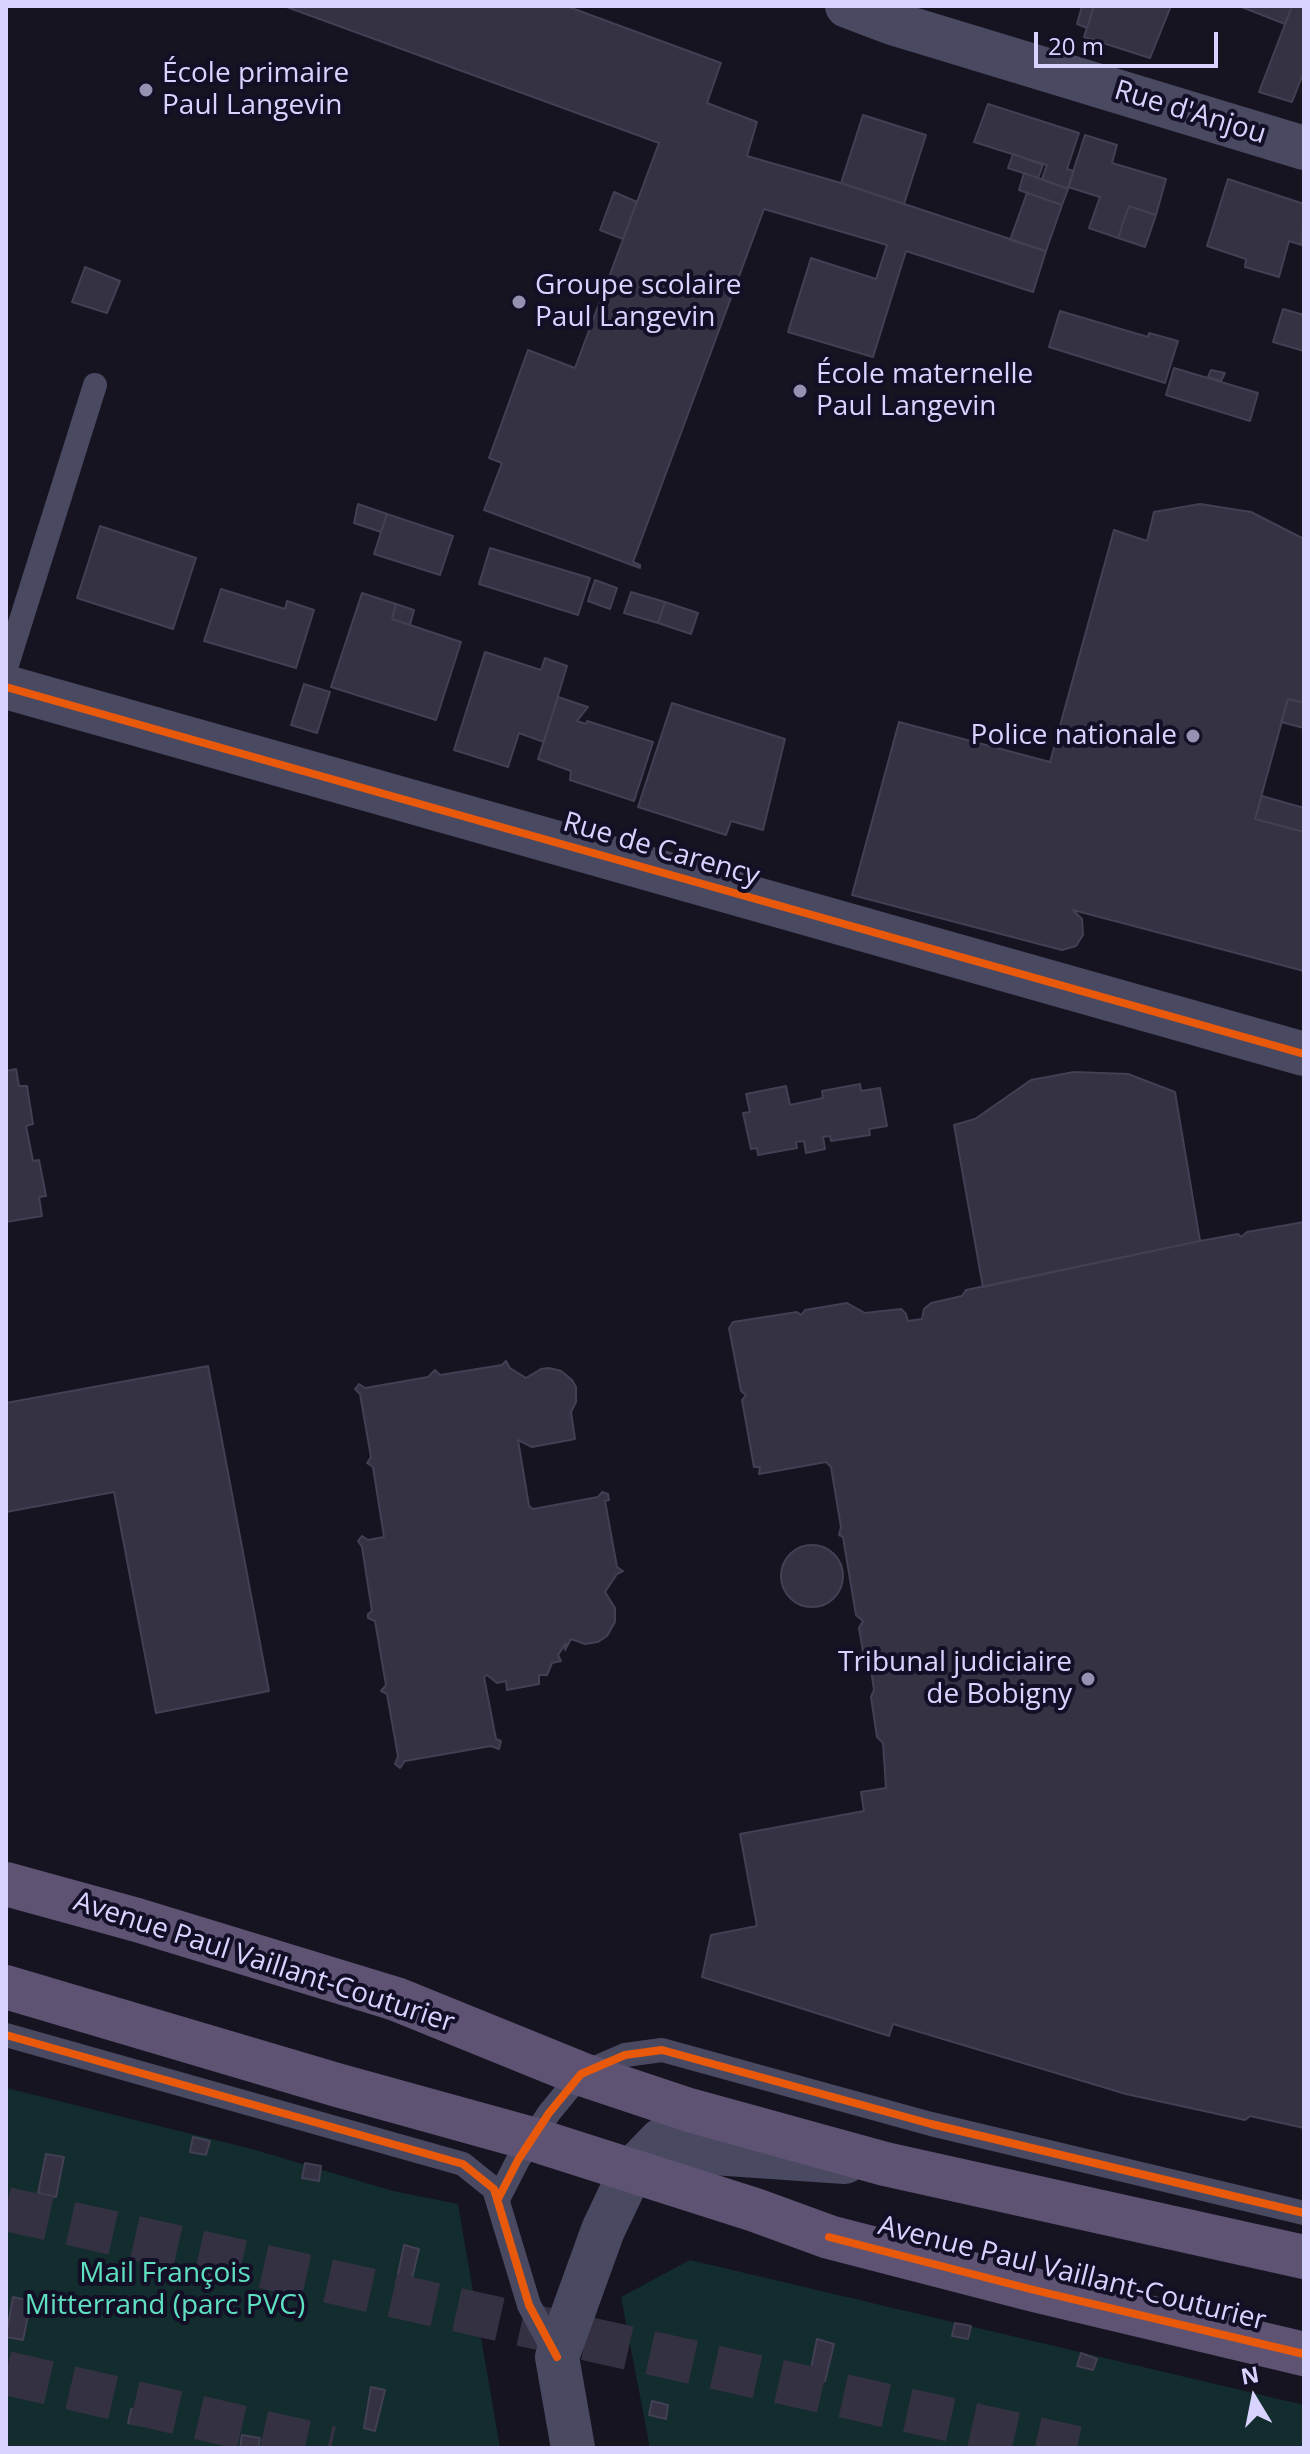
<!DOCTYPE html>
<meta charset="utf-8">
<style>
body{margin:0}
#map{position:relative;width:1310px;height:2454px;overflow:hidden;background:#161421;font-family:"Open Sans",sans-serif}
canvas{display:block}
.frame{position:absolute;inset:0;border:8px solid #d9d4ff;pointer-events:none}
.north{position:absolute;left:1214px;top:2358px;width:80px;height:80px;-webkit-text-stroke:6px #130f26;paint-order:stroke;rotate:350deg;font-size:22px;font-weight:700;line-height:32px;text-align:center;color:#d9d4ff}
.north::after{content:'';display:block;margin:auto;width:28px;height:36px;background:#d9d4ff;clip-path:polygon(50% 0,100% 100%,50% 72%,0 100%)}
.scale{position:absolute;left:1034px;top:32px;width:184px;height:36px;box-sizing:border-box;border:4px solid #d9d4ff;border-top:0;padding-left:10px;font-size:24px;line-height:28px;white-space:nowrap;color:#d9d4ff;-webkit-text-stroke:6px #130f26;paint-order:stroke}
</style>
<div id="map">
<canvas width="1310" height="2454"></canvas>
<div class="frame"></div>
<div class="north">N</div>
<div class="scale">20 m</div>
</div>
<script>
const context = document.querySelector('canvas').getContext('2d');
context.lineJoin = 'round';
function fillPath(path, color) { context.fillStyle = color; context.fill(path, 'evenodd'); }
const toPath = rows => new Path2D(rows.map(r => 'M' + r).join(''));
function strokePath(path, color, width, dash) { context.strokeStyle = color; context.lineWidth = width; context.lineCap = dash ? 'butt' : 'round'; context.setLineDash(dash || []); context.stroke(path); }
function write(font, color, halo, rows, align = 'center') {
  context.font = font + ' "Open Sans",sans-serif'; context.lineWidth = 8; context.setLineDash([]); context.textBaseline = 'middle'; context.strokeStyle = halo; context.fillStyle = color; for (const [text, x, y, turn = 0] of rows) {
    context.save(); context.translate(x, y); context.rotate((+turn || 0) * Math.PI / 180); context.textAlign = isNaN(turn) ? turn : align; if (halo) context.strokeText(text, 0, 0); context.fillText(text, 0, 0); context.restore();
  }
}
fillPath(toPath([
 [6,2088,252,2149,393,2191,458,2204,500,2448,6,2448],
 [690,2260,1304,2405,1304,2448,650,2448,621,2297]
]), '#132c2d');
const building = toPath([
 [284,6,566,6,721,63,707,103,757,122,747,156,841,183,1046,251,1033,292,906,251,873,357,788,332,811,258,876,279,887,245,764,209,633,562,640,565,640,568,484,510,502,463,489,458,528,350,575,368,659,143,284,6],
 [1082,6,1094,6,1087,28,1077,24,1082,6],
 [1094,6,1171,6,1150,58,1084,37,1094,6],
 [1239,6,1292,6,1285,24,1239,6],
 [1292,6,1304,6,1304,71,1292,102,1259,92,1292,6],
 [988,104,1079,133,1067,169,1074,171,1068,189,1042,179,1047,165,974,142,988,104],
 [863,115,926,135,904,204,841,183,863,115],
 [1085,135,1117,145,1112,163,1166,179,1156,215,1129,206,1118,238,1089,228,1100,197,1068,187,1085,135],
 [1013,154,1043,165,1038,178,1008,168,1013,154],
 [1024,173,1068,189,1062,205,1019,190,1024,173],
 [1228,179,1304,204,1302,245,1289,241,1279,277,1245,267,1246,259,1207,246,1228,179],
 [614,192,637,202,623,239,600,230,614,192],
 [1027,193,1062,205,1046,251,1010,240,1027,193],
 [1129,206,1156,215,1145,247,1118,238,1129,206],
 [85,267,120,281,107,313,72,302,85,267],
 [1283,309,1304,315,1304,351,1273,342,1283,309],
 [1060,311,1148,337,1149,333,1178,341,1165,383,1049,347,1060,311],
 [1174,368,1258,393,1250,421,1166,395,1174,368],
 [1211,370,1225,373,1221,381,1208,377,1211,370],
 [358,504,387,514,381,532,354,523,358,504],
 [1200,504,1251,512,1304,539,1304,703,1288,699,1255,819,1304,832,1304,971,1073,910,1082,919,1083,935,1076,946,1062,950,852,895,899,722,1050,762,1114,530,1147,541,1154,512,1200,504],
 [387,514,453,536,440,575,374,554,387,514],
 [100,526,196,558,173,629,77,598,100,526],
 [490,548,590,578,578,615,479,584,490,548],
 [595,580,617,588,610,609,588,601,595,580],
 [221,589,285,609,287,601,314,610,296,668,204,641,221,589],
 [631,592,665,602,658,623,624,613,631,592],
 [362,593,396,604,392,619,461,642,436,720,331,687,362,593],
 [665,602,698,613,691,634,658,623,665,602],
 [396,604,414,610,410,625,392,619,396,604],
 [485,652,541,670,545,658,567,666,544,742,519,733,508,767,454,750,485,652],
 [304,684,330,692,317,733,291,725,304,684],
 [558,697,588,707,577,721,586,724,587,721,653,742,634,801,570,780,571,771,538,759,558,697],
 [1288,699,1304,703,1304,728,1281,722,1288,699],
 [672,703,785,739,763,830,731,821,726,835,638,807,672,703],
 [1262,796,1304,808,1304,832,1255,819,1262,796],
 [16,1069,19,1086,27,1086,33,1124,26,1126,33,1161,39,1160,46,1196,39,1197,42,1216,6,1222,6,1071,16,1069],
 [1074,1072,1128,1074,1175,1092,1200,1241,983,1287,954,1125,975,1119,1031,1080,1074,1072],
 [860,1084,861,1091,880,1088,887,1126,869,1129,870,1135,831,1141,830,1136,823,1137,825,1149,806,1153,804,1141,796,1142,797,1148,758,1155,757,1148,751,1149,743,1113,750,1112,746,1094,786,1086,790,1105,823,1098,822,1091,860,1084],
 [1304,1222,1304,2128,1250,2116,1245,2120,1126,2094,893,2024,889,2036,702,1977,711,1935,757,1926,740,1834,864,1811,861,1792,886,1788,883,1743,877,1737,871,1697,874,1690,871,1669,865,1663,859,1628,863,1621,856,1615,843,1537,839,1535,841,1527,831,1467,826,1462,759,1474,760,1467,754,1467,742,1400,746,1395,741,1391,729,1328,733,1322,797,1312,801,1315,805,1310,847,1303,865,1313,901,1309,906,1314,908,1321,922,1319,924,1309,931,1303,962,1296,966,1290,1200,1241,1238,1234,1241,1237,1247,1232,1304,1222],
 [506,1361,510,1368,526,1378,541,1369,549,1368,561,1371,572,1380,576,1387,576,1402,571,1412,575,1439,532,1447,518,1440,529,1506,533,1509,598,1497,602,1492,608,1494,609,1500,605,1501,617,1567,623,1571,617,1574,605,1592,615,1608,615,1622,607,1636,598,1642,585,1644,571,1639,565,1650,566,1643,558,1655,561,1661,552,1663,547,1675,539,1675,539,1684,507,1690,506,1681,497,1683,487,1675,484,1677,496,1739,501,1741,499,1749,491,1746,405,1761,400,1768,395,1764,398,1756,387,1694,381,1691,386,1685,375,1621,368,1618,368,1614,372,1611,362,1547,358,1541,362,1536,368,1540,384,1537,373,1467,367,1463,371,1457,360,1394,355,1389,359,1384,365,1388,428,1377,435,1370,440,1375,502,1365,506,1361],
 [208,1366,269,1691,156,1713,114,1492,6,1512,6,1403,208,1366],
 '781 1576a31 31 0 1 1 62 0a31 31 0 1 1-62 0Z',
 [193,2137,210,2141,206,2155,190,2152,193,2137],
 [46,2154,64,2157,56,2197,38,2193,46,2154],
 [305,2163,321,2166,319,2181,302,2178,305,2163],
 [404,2245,419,2249,410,2287,396,2284,404,2245],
 [13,2297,31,2301,23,2340,6,2337,13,2297],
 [955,2323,971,2326,968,2339,952,2336,955,2323],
 [817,2339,834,2344,825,2381,809,2378,817,2339],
 [1081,2353,1097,2359,1093,2370,1077,2366,1081,2353],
 [371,2387,385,2390,375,2431,364,2428,371,2387],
 [652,2401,668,2405,666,2419,649,2415,652,2401],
 [131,2409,148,2413,145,2426,128,2423,131,2409],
 [242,2435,260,2438,258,2448,240,2448,242,2435]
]);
fillPath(building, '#343243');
strokePath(building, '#433f54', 2);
strokePath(toPath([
 [6,2209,1077,2448],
 [6,2373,331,2448]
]), '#333142', 44, [44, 22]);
strokePath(toPath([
 [6,668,95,385],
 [6,2035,463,2164,494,2189,529,2305,557,2357],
 [498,2199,518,2160,549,2113,581,2074,625,2055,662,2050,931,2124,1304,2213]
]), '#4a4962', 24);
strokePath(toPath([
 [847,6,892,23,1304,148],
 [6,687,1304,1054],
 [573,2448,557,2357,603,2230,631,2171,661,2140,713,2153,845,2162]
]), '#4a4962', 44);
strokePath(toPath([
 [6,1884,137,1920,396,1999,581,2074,689,2110,885,2164,1304,2257],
 [6,1987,337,2085,532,2139,755,2210,829,2237,1034,2290,1304,2354]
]), '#5e5373', 44);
strokePath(toPath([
 [6,687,1304,1054],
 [6,2035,463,2164,494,2189,529,2305,557,2357],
 [498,2199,518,2160,549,2113,581,2074,625,2055,662,2050,931,2124,1304,2213],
 [829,2237,1034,2290,1304,2354]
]), '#e8590c', 8);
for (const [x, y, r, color] of [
 [146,90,8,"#9591b1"],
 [519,302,8,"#9591b1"],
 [800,391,8,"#9591b1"],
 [1193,736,8,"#9591b1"],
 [1088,1679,8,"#9591b1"]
]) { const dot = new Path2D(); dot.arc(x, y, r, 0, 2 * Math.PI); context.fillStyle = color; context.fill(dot); strokePath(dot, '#130f26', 3); }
write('28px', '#d9d4ff', '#130f26', [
 ["École primaire",162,74],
 ["Paul Langevin",162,106],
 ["Groupe scolaire",535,286],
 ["Paul Langevin",535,318],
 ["École maternelle",816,375],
 ["Paul Langevin",816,407],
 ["Police nationale",1177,736,"right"],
 ["Tribunal judiciaire",1072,1663,"right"],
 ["de Bobigny",1072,1695,"right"]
], 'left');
write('28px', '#d9d4ff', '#130f26', [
 ["Rue d'Anjou",1190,113,17],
 ["Rue de Carency",661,850,16],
 ["Avenue Paul Vaillant-Couturier",264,1963,18],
 ["Avenue Paul Vaillant-Couturier",1072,2274,14]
]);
write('28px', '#5fe0c0', '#130f26', [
 ["Mail François",165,2274],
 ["Mitterrand (parc PVC)",165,2306]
]);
</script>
